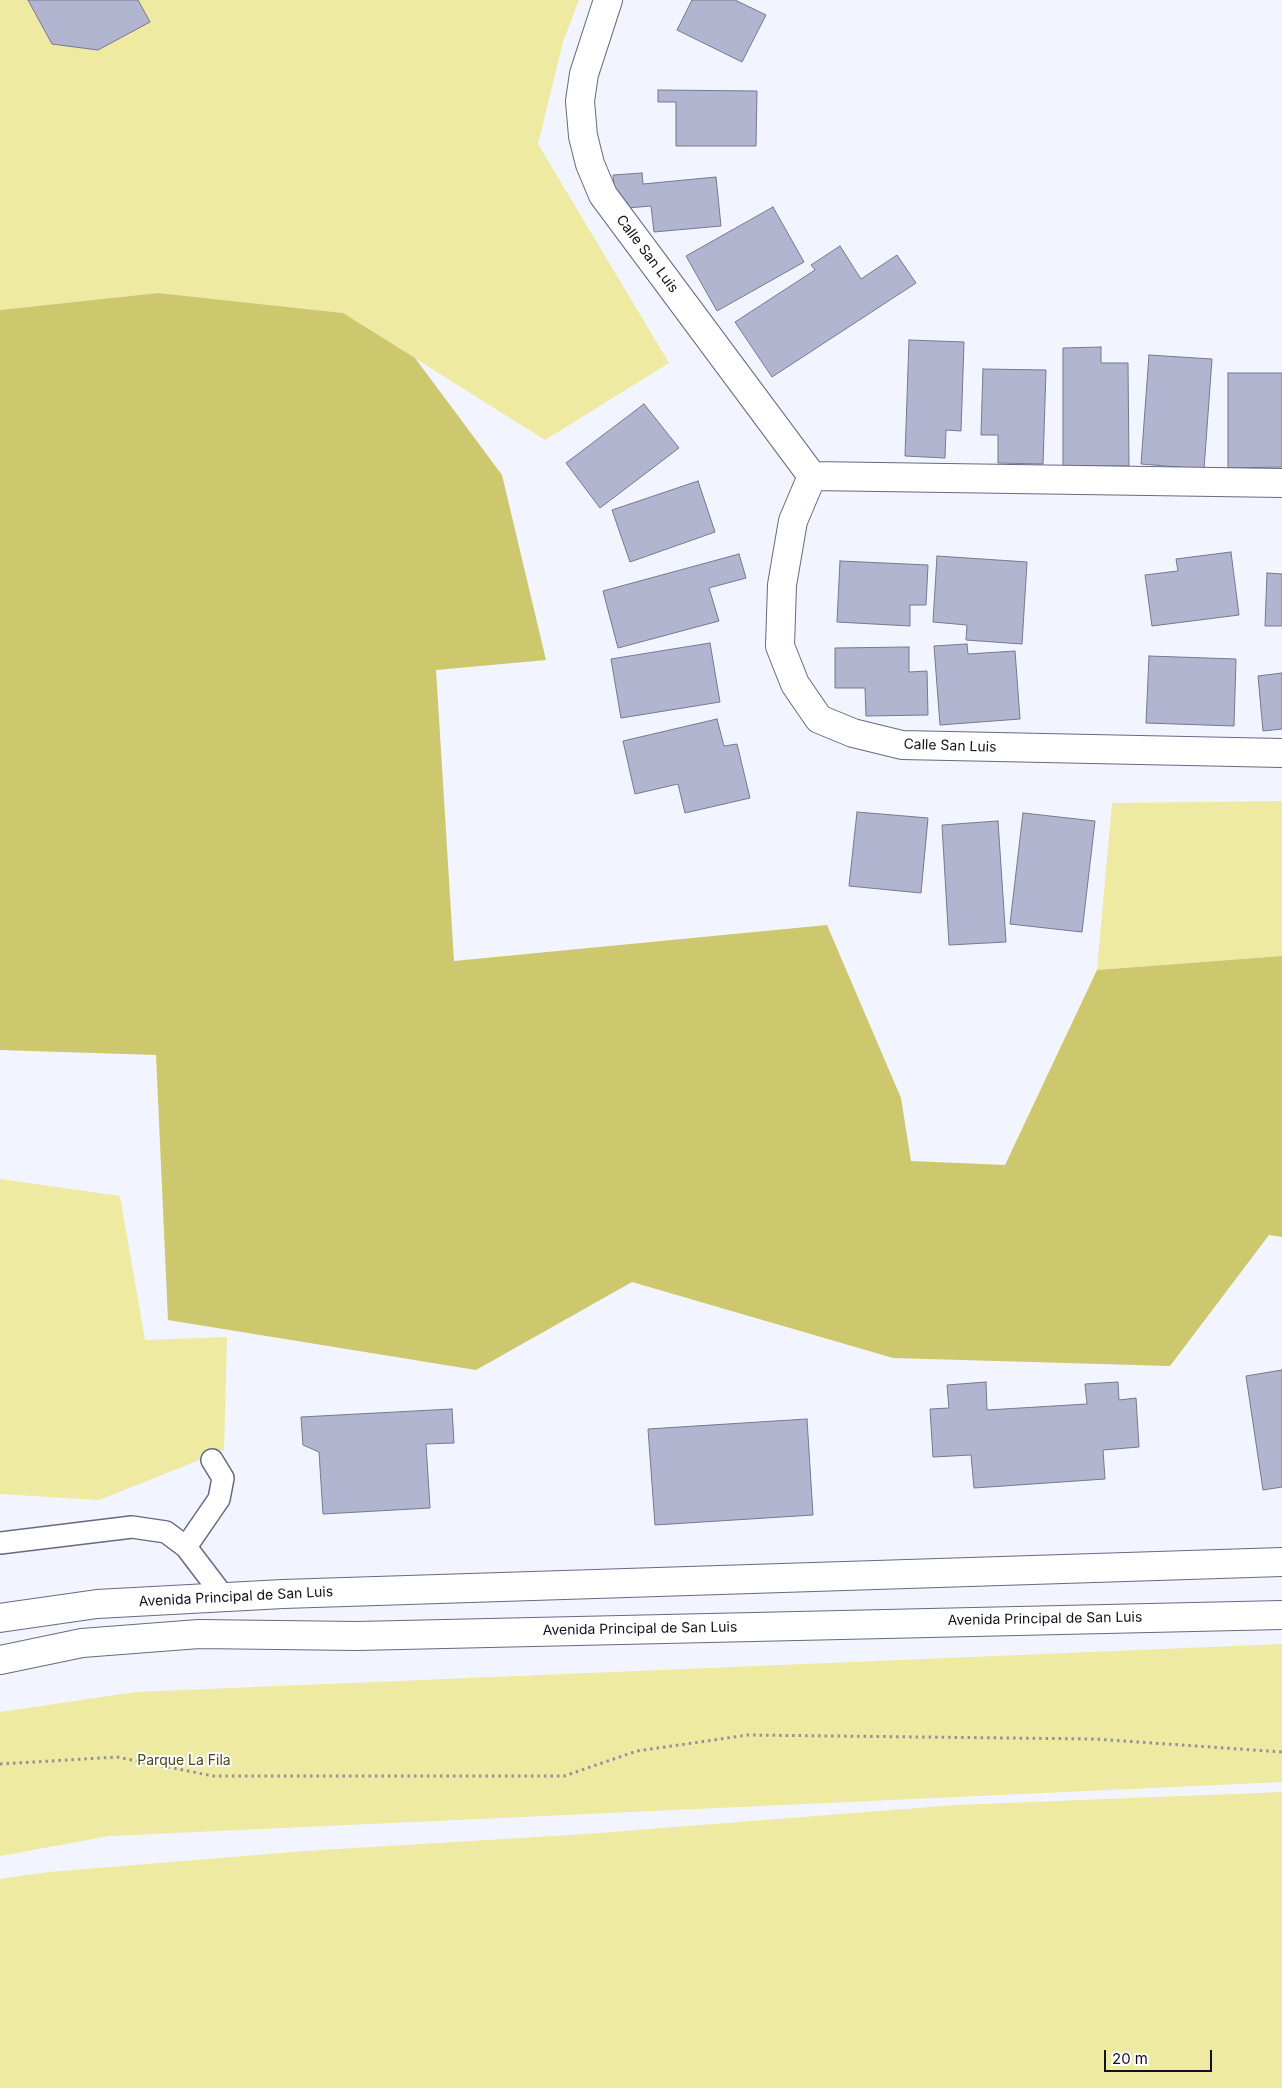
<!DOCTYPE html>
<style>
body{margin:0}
#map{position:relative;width:1282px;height:2088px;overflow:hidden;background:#f2f4ff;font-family:Inter,sans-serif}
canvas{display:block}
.scale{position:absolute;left:1104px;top:2050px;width:108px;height:22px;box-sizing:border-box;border:2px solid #101119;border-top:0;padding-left:6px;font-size:15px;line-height:18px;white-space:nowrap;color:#101119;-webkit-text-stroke:4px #fff;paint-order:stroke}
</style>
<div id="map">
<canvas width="1282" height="2088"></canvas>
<div class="scale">20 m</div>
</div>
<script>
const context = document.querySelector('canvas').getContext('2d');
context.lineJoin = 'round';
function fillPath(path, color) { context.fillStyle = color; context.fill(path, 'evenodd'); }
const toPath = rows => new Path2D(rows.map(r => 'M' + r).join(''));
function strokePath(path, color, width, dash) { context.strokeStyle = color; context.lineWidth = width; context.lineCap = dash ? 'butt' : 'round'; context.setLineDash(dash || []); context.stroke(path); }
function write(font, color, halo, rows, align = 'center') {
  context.font = font + ' Inter,sans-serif'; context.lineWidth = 4; context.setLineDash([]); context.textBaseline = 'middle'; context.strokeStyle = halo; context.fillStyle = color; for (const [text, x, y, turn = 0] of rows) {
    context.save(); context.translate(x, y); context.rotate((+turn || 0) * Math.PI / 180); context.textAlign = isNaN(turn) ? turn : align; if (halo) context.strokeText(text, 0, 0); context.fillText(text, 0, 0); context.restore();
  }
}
fillPath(toPath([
 [0,0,579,0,563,42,538,144,669,363,545,440,343,313,158,293,0,310],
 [1282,801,1282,956,1097,970,1112,803],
 [0,1179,120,1196,145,1340,227,1337,224,1450,99,1500,0,1494],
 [1282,1644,1282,1782,109,1836,0,1856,0,1712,136,1692],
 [1282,1792,1282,2088,0,2088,0,1879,49,1872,306,1851,586,1834,956,1805]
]), '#eeeaa2');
fillPath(toPath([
 [158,293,343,313,415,358,502,475,546,660,436,670,454,961,827,925,901,1098,911,1161,1005,1165,1097,970,1282,956,1282,1237,1269,1235,1170,1366,893,1358,632,1282,476,1370,168,1320,156,1055,0,1050,0,310]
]), '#cdc76e');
const building = toPath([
 [28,0,138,0,150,22,98,50,52,44,28,0],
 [692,0,735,0,766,15,742,62,677,30,692,0],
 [658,90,757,91,756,146,676,146,676,102,658,102,658,90],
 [642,173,643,184,716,177,721,226,654,232,651,206,616,209,613,175,642,173],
 [773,207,804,262,717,311,686,256,773,207],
 [840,246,861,279,897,255,916,283,772,377,735,322,815,270,811,265,840,246],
 [909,340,964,342,961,431,946,430,945,458,905,456,909,340],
 [1101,347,1101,363,1128,363,1129,466,1063,466,1063,348,1101,347],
 [1149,355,1212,359,1204,469,1141,464,1149,355],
 [983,369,1046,370,1043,464,998,463,998,435,981,435,983,369],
 [1228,373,1282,373,1282,467,1228,468,1228,373],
 [644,404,679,448,600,508,566,463,644,404],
 [698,481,715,532,630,562,612,510,698,481],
 [1231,552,1239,615,1152,626,1145,575,1178,571,1176,559,1231,552],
 [739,554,746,578,709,588,719,621,618,648,603,591,739,554],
 [937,556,1027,562,1022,644,966,640,967,625,933,622,937,556],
 [840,561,928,565,926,605,910,605,910,626,837,622,840,561],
 [1267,573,1282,574,1282,626,1265,626,1267,573],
 [710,643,720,702,621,718,611,659,710,643],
 [967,644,968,654,1015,651,1020,719,940,725,934,646,967,644],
 [909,647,909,672,927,671,928,715,866,716,865,688,835,688,835,648,909,647],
 [1149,656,1236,659,1234,726,1146,723,1149,656],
 [1282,673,1282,729,1263,731,1258,676,1282,673],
 [717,719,724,746,737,744,750,798,685,813,678,784,635,794,623,741,717,719],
 [857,812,928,818,921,893,849,886,857,812],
 [1023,813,1095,821,1082,932,1010,924,1023,813],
 [998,821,1006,942,949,945,942,825,998,821],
 [1282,1370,1282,1487,1263,1490,1246,1376,1282,1370],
 [986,1382,987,1410,1087,1404,1085,1384,1118,1382,1119,1400,1136,1398,1139,1447,1103,1450,1105,1479,974,1488,971,1455,933,1457,930,1409,949,1408,947,1385,986,1382],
 [452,1409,454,1443,426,1444,430,1508,323,1514,319,1452,303,1445,301,1417,452,1409],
 [807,1419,813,1515,655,1525,648,1429,807,1419]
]);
fillPath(building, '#b2b5cf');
strokePath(building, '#757890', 1);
const lane = toPath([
 [0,1543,132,1527,166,1532,186,1547,224,1597],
 [186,1547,219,1499,223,1478,212,1460]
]);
const street = toPath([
 [608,0,584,74,580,101,583,136,590,164,603,195,812,476],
 [812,476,793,521,782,585,780,646,795,684,819,719,853,733,902,745,1282,753],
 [812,476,1282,483],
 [0,1618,97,1604,283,1594,1282,1562],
 [0,1660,82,1643,199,1634,357,1636,1282,1615]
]);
strokePath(lane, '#676a81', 24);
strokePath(street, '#676a81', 30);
strokePath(toPath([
 [0,1764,117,1757,213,1776,564,1776,637,1751,748,1735,1095,1739,1282,1752]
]), '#91929c', 3, [2.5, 4]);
strokePath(lane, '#fff', 21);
strokePath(street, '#fff', 28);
write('14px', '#101119', '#fff', [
 ["Calle San Luis",647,254,53],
 ["Calle San Luis",950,746,2],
 ["Avenida Principal de San Luis",236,1597,-3],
 ["Avenida Principal de San Luis",1045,1619,-1],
 ["Avenida Principal de San Luis",640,1629,-1]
]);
write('14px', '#47441e', '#fff', [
 ["Parque La Fila",184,1761]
]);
</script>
